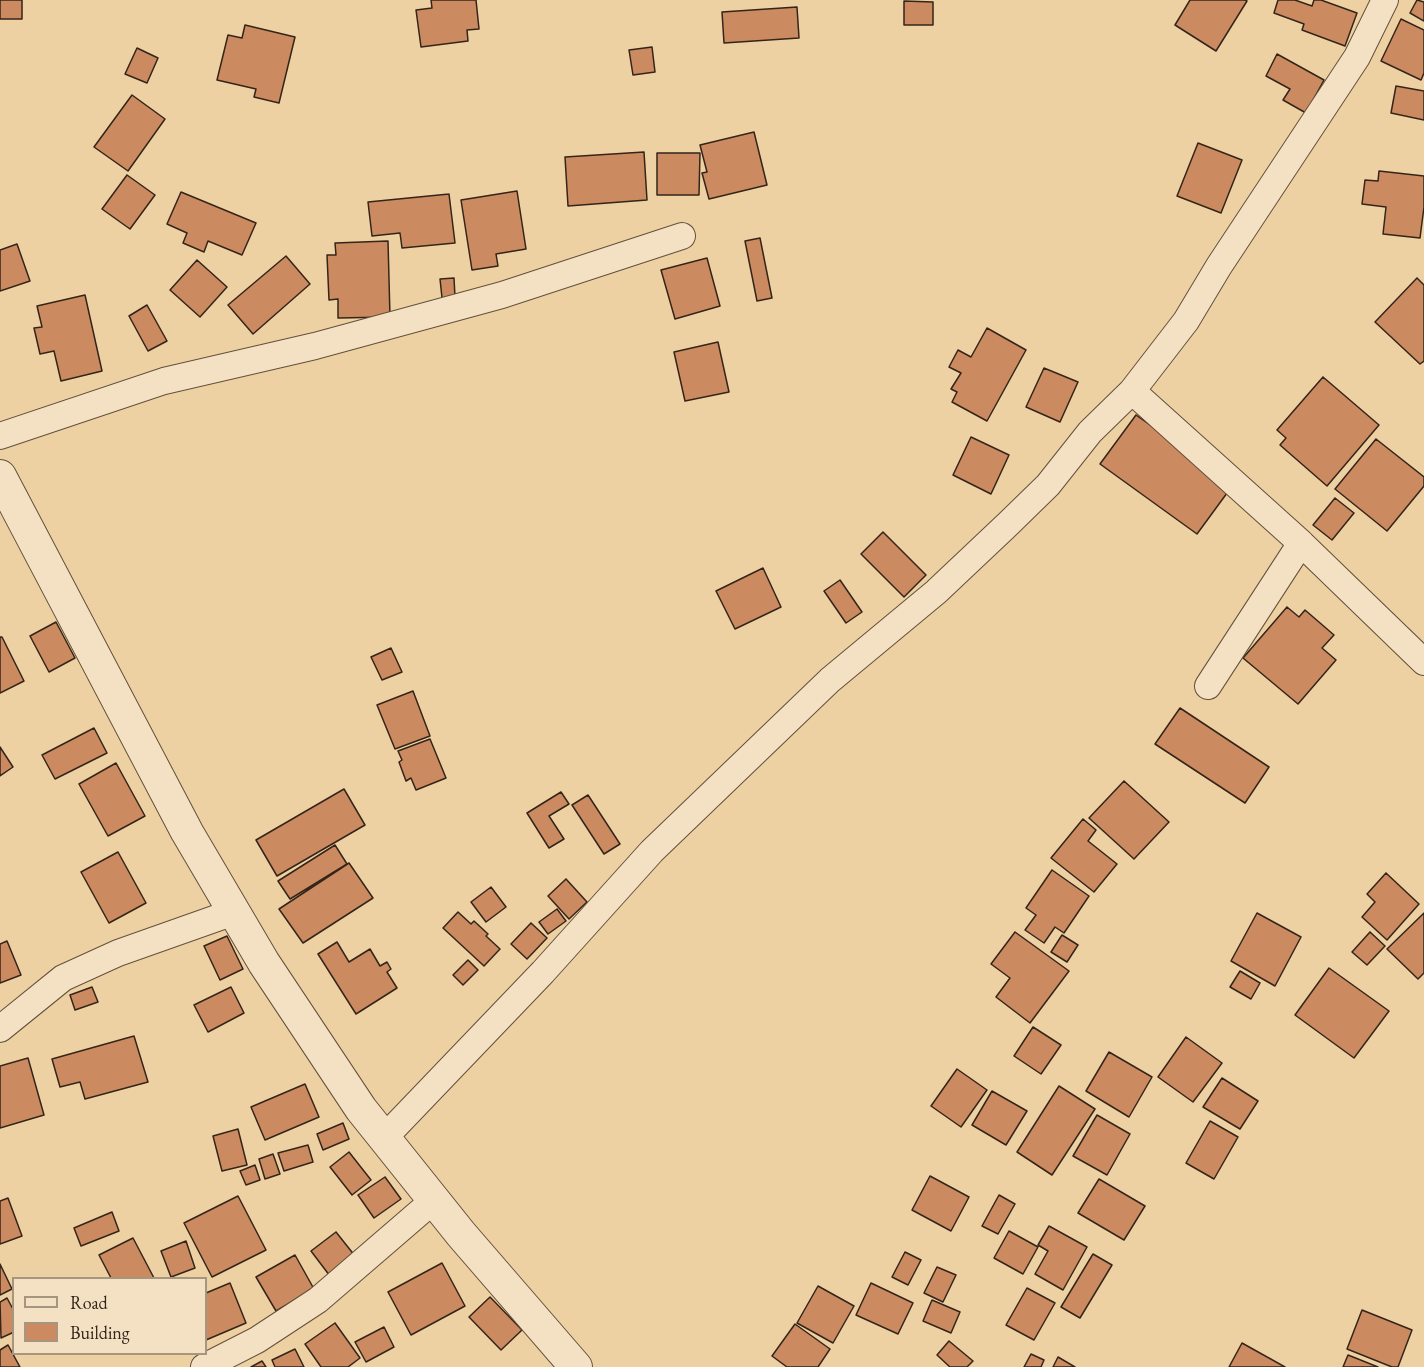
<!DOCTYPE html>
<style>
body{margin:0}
#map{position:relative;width:1424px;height:1367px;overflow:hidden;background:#eed1a2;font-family:"EB Garamond",serif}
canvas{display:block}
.legend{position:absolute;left:12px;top:1277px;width:195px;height:78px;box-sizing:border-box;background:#f4e1c3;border:2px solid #a7967f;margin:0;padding:8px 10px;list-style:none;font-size:18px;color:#34251a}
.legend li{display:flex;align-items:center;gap:12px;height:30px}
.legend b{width:30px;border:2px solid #a7967f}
</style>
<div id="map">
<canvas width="1424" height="1367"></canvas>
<ul class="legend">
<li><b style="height:8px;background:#f4e1c3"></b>Road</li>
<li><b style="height:16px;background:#cc8a60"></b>Building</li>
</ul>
</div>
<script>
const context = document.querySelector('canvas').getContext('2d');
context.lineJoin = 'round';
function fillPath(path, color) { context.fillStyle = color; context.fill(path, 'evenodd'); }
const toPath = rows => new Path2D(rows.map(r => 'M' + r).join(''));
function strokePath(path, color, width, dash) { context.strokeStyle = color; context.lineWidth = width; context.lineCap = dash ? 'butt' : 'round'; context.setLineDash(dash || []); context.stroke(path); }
const building = toPath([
 [0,0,22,0,22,19,0,19,0,0],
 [431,0,476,0,479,29,467,30,468,41,421,47,416,10,432,8,431,0],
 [1190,0,1245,0,1247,1,1216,51,1175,25,1190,0],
 [1278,0,1295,0,1312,6,1314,0,1321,0,1357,13,1345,46,1302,30,1304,24,1274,13,1278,0],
 [1417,0,1424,2,1424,21,1410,13,1417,0],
 [904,1,933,2,933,25,904,25,904,1],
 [797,7,799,38,724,43,722,12,797,7],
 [1401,19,1424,30,1424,73,1421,80,1381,61,1401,19],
 [245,25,295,37,279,103,254,97,256,89,217,80,228,35,242,38,245,25],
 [652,47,655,72,633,75,629,50,652,47],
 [137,48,158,58,147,83,125,74,137,48],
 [1277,54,1324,80,1306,113,1283,100,1290,89,1266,76,1277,54],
 [1396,86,1424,91,1424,120,1391,113,1396,86],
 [132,95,165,119,128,171,94,147,132,95],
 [754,132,767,185,709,199,702,173,707,172,700,145,754,132],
 [1198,143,1242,160,1221,213,1177,196,1198,143],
 [644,152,647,200,568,206,565,157,644,152],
 [657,153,700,153,699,195,657,195,657,153],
 [1379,171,1424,176,1424,207,1420,238,1383,234,1386,207,1362,204,1365,180,1378,181,1379,171],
 [127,175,155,195,130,229,102,209,127,175],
 [517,191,526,249,496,254,498,266,472,270,461,200,517,191],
 [181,192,256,223,242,255,208,241,204,252,183,243,187,233,167,224,181,192],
 [449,194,455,243,402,248,400,233,372,236,368,202,449,194],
 [760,238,772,298,757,301,745,241,760,238],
 [388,241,390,317,338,318,338,299,329,300,327,255,336,255,335,243,388,241],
 [17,244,30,281,0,291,0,250,17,244],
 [286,256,310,284,253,334,228,305,286,256],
 [707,258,720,306,675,319,661,270,707,258],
 [197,260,227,287,200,317,170,290,197,260],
 [454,278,455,297,442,298,440,279,454,278],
 [1417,278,1424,285,1424,361,1420,364,1375,322,1417,278],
 [85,295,102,371,61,381,54,351,40,354,34,328,42,327,37,306,85,295],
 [147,305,167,341,148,351,129,316,147,305],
 [987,328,1026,350,987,421,952,402,957,392,951,389,961,373,949,367,958,350,971,357,987,328],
 [718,342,729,392,685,401,674,352,718,342],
 [1044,368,1078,382,1060,422,1026,407,1044,368],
 [1323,377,1379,425,1327,486,1280,445,1286,438,1277,430,1323,377],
 [1136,415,1207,465,1230,489,1197,534,1100,464,1136,415],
 [971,437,1009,455,991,494,953,475,971,437],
 [1376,439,1424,477,1424,486,1387,531,1335,489,1376,439],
 [1335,498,1354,513,1332,540,1313,525,1335,498],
 [883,532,926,575,904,597,861,554,883,532],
 [763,568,781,607,735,629,716,591,763,568],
 [840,580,862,612,846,623,824,591,840,580],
 [1287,607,1299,617,1305,610,1334,635,1322,648,1336,660,1298,704,1243,658,1287,607],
 [56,622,75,658,49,672,30,636,56,622],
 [0,637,2,637,24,681,0,693,0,637],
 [391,648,402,672,382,680,371,657,391,648],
 [413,691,430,736,395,749,377,705,413,691],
 [1180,708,1269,767,1245,803,1155,744,1180,708],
 [94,728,107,753,55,779,42,755,94,728],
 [430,739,446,778,416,790,411,778,406,781,399,762,402,760,398,751,430,739],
 [0,747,13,767,0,776,0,747],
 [116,763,145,816,108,836,79,784,116,763],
 [1124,781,1169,822,1134,859,1089,818,1124,781],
 [344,789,365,825,277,876,256,840,344,789],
 [561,792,569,804,549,816,564,839,549,848,527,813,561,792],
 [588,795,620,844,604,854,572,805,588,795],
 [1083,819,1096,830,1088,841,1117,864,1094,892,1051,858,1083,819],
 [335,845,347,864,290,899,278,881,335,845],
 [118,852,146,903,109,923,81,872,118,852],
 [349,863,373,898,303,943,279,909,349,863],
 [1052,870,1089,896,1064,933,1055,927,1044,943,1025,930,1036,915,1026,908,1052,870],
 [1386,873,1419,904,1387,940,1362,917,1375,902,1367,894,1386,873],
 [566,879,587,902,569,919,548,896,566,879],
 [491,887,506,907,486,922,471,902,491,887],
 [557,909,566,921,548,934,539,922,557,909],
 [458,912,471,924,474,921,488,934,486,936,500,949,484,966,443,928,458,912],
 [1257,913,1301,937,1275,986,1231,961,1257,913],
 [1424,913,1424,973,1418,979,1387,949,1424,913],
 [531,923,547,938,527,959,511,944,531,923],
 [1015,932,1069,971,1030,1023,996,997,1010,978,991,964,1015,932],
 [1370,932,1385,946,1367,965,1352,952,1370,932],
 [1062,935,1078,945,1067,962,1051,952,1062,935],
 [227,936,243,969,220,980,204,946,227,936],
 [7,941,21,975,0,983,0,944,7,941],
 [337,942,349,962,370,949,380,966,387,962,391,969,387,972,397,988,356,1014,318,954,337,942],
 [468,960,478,970,463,985,453,975,468,960],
 [1329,968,1389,1011,1354,1058,1295,1015,1329,968],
 [1240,971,1260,983,1251,999,1230,987,1240,971],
 [92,987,98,1002,75,1010,70,995,92,987],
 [231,987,244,1013,208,1032,194,1005,231,987],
 [1033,1027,1061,1045,1041,1074,1014,1056,1033,1027],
 [134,1036,148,1082,85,1099,80,1082,60,1087,52,1059,134,1036],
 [1186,1037,1222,1063,1193,1102,1158,1077,1186,1037],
 [1109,1052,1152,1077,1129,1117,1086,1091,1109,1052],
 [28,1058,44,1115,0,1128,0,1066,28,1058],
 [957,1069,987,1090,961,1127,931,1106,957,1069],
 [1222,1078,1258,1101,1240,1129,1203,1107,1222,1078],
 [305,1084,319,1117,265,1140,251,1107,305,1084],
 [1059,1086,1095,1109,1052,1175,1017,1152,1059,1086],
 [992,1091,1027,1111,1006,1145,972,1125,992,1091],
 [1097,1115,1130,1134,1107,1175,1073,1156,1097,1115],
 [1210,1121,1238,1137,1214,1179,1186,1163,1210,1121],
 [343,1123,349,1139,323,1150,317,1134,343,1123],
 [238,1129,247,1165,222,1171,213,1136,238,1129],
 [308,1145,313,1162,284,1171,278,1153,308,1145],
 [349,1152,371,1180,352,1195,330,1167,349,1152],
 [273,1154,280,1174,265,1179,259,1159,273,1154],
 [255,1165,260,1180,246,1185,240,1171,255,1165],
 [930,1176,969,1197,951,1231,912,1210,930,1176],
 [385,1177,401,1199,374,1218,358,1195,385,1177],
 [1099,1179,1145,1206,1124,1240,1078,1213,1099,1179],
 [999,1195,1015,1204,998,1234,982,1226,999,1195],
 [238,1196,266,1250,212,1277,184,1223,238,1196],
 [8,1198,22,1236,0,1244,0,1201,8,1198],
 [112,1212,119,1231,81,1246,74,1228,112,1212],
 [1049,1226,1087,1247,1063,1290,1035,1274,1048,1251,1038,1245,1049,1226],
 [1009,1231,1038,1247,1023,1274,994,1258,1009,1231],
 [336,1232,359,1261,333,1280,311,1251,336,1232],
 [133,1238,154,1278,111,1278,99,1255,133,1238],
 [186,1241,195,1268,171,1277,161,1251,186,1241],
 [905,1252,921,1260,908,1285,892,1277,905,1252],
 [1093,1254,1112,1265,1080,1318,1061,1307,1093,1254],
 [295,1255,314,1289,276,1311,256,1277,295,1255],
 [442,1263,465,1306,411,1335,388,1292,442,1263],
 [0,1264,12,1289,0,1295,0,1264],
 [937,1267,956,1275,943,1302,924,1293,937,1267],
 [230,1283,246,1323,206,1340,206,1293,230,1283],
 [871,1283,913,1303,898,1334,856,1315,871,1283],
 [818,1286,854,1306,833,1343,797,1323,818,1286],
 [1027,1288,1055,1303,1034,1340,1006,1325,1027,1288],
 [490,1297,522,1330,501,1350,469,1317,490,1297],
 [7,1298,14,1311,14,1332,1,1338,0,1302,7,1298],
 [932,1300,960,1312,951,1333,923,1321,932,1300],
 [1362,1310,1412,1330,1398,1367,1392,1367,1347,1349,1362,1310],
 [335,1323,360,1358,348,1367,321,1367,305,1344,335,1323],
 [795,1324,830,1349,818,1367,787,1367,772,1356,795,1324],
 [384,1327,394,1347,366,1362,355,1342,384,1327],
 [949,1341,973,1361,967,1367,950,1367,937,1355,949,1341],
 [1242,1343,1285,1367,1229,1367,1242,1343],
 [8,1345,20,1367,0,1367,0,1350,8,1345],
 [295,1349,304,1367,275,1367,272,1360,295,1349],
 [1031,1354,1044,1360,1041,1367,1024,1367,1031,1354],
 [1348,1355,1378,1367,1343,1367,1348,1355],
 [1058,1357,1075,1367,1053,1367,1058,1357],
 [262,1361,266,1367,251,1367,262,1361]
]);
fillPath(building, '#cc8a60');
strokePath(building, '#34251a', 1.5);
const minor = toPath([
 [1132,391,1301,543,1424,662],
 [0,436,164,381,315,346,502,295,682,236],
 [1208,686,1301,543],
 [0,1029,63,978,118,953,234,912],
 [384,1138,543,972,652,851,830,680,936,592,1008,524,1048,485,1090,432,1132,391,1186,321,1219,266,1357,57,1385,0],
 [204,1367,257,1340,318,1300,434,1200]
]);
const tertiary = toPath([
 [0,476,187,832,264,963,361,1109,461,1234,576,1367]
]);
strokePath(minor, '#62503c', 28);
strokePath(tertiary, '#62503c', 34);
strokePath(minor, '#f4e1c3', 26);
strokePath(tertiary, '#f4e1c3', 32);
</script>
